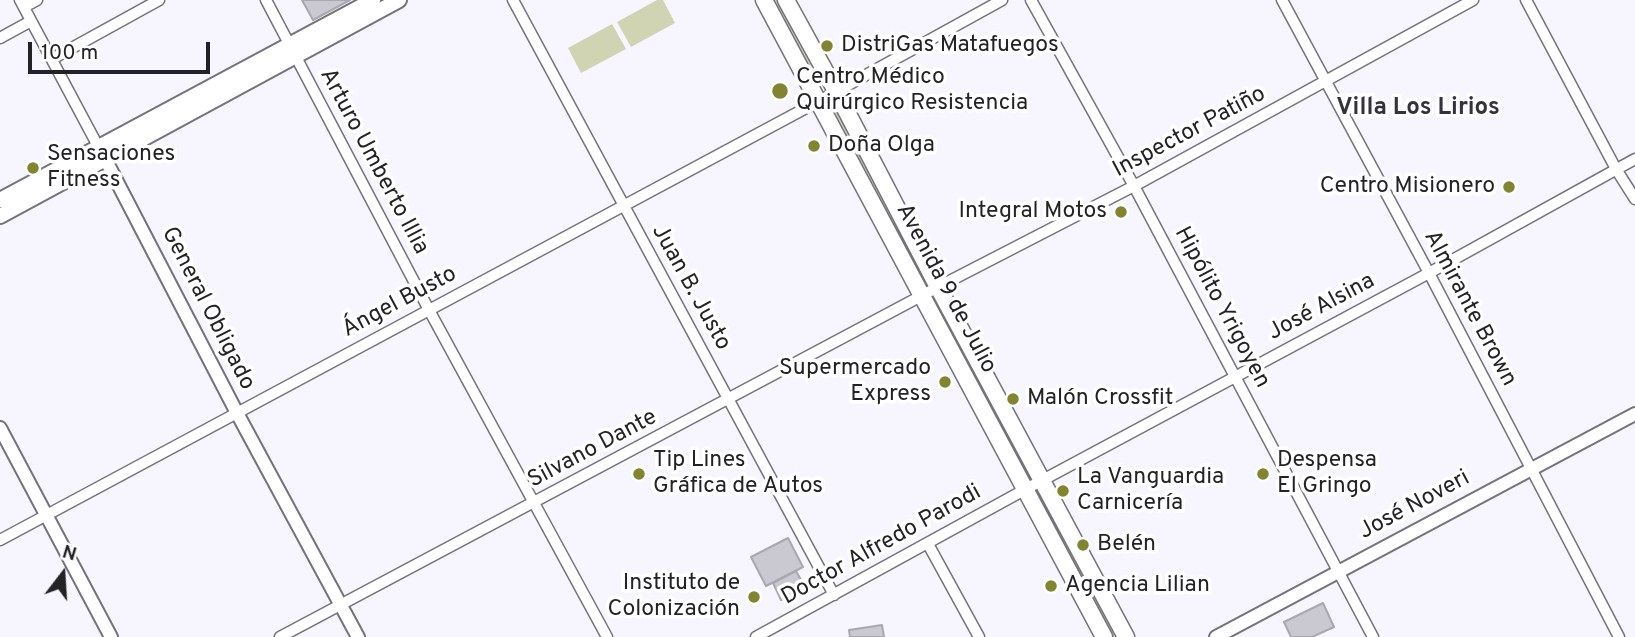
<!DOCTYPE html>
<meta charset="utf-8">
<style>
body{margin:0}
#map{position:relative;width:1635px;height:637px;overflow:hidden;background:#f7f6fe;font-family:Overpass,sans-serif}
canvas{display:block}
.north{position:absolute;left:28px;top:539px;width:70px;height:70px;-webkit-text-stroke:5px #fff;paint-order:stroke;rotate:17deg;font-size:19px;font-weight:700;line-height:28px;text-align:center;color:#232225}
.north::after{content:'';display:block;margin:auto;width:24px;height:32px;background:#232225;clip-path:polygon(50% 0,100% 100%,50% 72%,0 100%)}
.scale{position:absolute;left:28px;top:42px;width:182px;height:32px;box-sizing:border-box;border:4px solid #232225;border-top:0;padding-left:9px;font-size:21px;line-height:24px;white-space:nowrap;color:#232225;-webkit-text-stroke:5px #fff;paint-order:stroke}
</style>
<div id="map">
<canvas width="1635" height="637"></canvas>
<div class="north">N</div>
<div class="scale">100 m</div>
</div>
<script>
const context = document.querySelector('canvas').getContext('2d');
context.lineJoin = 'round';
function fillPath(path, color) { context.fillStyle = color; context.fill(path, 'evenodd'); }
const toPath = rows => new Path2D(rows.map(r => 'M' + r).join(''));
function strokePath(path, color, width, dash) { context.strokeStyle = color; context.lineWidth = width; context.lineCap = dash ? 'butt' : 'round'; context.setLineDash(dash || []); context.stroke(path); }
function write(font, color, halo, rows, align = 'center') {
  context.font = font + ' Overpass,sans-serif'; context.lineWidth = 7; context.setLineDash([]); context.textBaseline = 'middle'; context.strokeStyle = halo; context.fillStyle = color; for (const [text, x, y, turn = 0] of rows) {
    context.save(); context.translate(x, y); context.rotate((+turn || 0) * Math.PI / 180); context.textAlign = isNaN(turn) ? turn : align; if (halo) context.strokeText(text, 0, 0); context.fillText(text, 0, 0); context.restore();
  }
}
fillPath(toPath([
 [657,0,663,0,675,23,631,47,617,22],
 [770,0,778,0,823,84,817,88],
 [612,24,626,49,581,73,568,48],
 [833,104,924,276,918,279,827,107],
 [936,294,1026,466,1020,469,931,297],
 [1039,488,1120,637,1112,637,1033,491]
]), '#d1d4b3');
const building = toPath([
 [302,0,350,0,313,20,302,0],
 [788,538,803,567,766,586,751,557,788,538],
 [796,571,805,587,781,600,773,583,796,571],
 [1323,603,1334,627,1312,637,1291,637,1284,622,1323,603],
 [882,625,884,637,850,637,849,630,882,625]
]);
fillPath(building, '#cac9d2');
strokePath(building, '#a9a7b0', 2);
const minor = toPath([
 [20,0,99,148],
 [266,0,429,310,607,637],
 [513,0,834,595],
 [1031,0,1134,186,1373,637],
 [1282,0,1429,273,1619,637],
 [1526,0,1616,169,1635,199],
 [24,7,37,0],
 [0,38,31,21],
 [52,59,159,0],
 [0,540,819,101,1002,0],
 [928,544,979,637],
 [280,637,938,287,1134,186,1473,0],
 [756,637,1026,489,1429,273,1635,159]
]);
const tertiary = toPath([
 [101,151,237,413,358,637],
 [0,428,111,637],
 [1216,637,1635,414]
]);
const secondary = toPath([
 [0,200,373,0],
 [0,216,399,0]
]);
const primary = toPath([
 [764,0,1104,637],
 [786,0,836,91,938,287,1126,637]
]);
strokePath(minor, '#74727b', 13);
strokePath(tertiary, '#74727b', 16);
strokePath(secondary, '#74727b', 18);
strokePath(primary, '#74727b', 19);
strokePath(minor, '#fff', 10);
strokePath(tertiary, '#fff', 12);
strokePath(secondary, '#fff', 14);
strokePath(primary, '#fff', 16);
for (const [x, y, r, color] of [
 [827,46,7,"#818530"],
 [780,91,9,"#818530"],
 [814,146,7,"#818530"],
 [33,168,7,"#818530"],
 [1509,187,7,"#818530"],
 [1121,212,7,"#818530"],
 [945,382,7,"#818530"],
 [1013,399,7,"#818530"],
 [639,474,7,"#818530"],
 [1263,474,7,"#818530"],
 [1063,491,7,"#818530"],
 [1083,545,7,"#818530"],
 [1051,586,7,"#818530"],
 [754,597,7,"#818530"]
]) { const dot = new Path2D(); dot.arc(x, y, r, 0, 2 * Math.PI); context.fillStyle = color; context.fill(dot); strokePath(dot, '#fff', 2.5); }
write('23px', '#232225', '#fff', [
 ["DistriGas Matafuegos",841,46],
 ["Centro Médico",796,78],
 ["Quirúrgico Resistencia",796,104],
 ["Doña Olga",828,146],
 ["Sensaciones",47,155],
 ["Fitness",47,181],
 ["Centro Misionero",1495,187,"right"],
 ["Integral Motos",1107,212,"right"],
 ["Supermercado",931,369,"right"],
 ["Express",931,395,"right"],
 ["Malón Crossfit",1027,399],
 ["Tip Lines",653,461],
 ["Gráfica de Autos",653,487],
 ["Despensa",1277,461],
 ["El Gringo",1277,487],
 ["La Vanguardia",1077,478],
 ["Carnicería",1077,504],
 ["Belén",1097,545],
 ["Instituto de",740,584,"right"],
 ["Colonización",740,610,"right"],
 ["Agencia Lilian",1065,586]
], 'left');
write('23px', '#232225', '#fff', [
 ["Inspector Patiño",1190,133,-28],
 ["Arturo Umberto Illia",373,162,62],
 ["Juan B. Justo",690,288,61],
 ["Avenida 9 de Julio",945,289,62],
 ["Ángel Busto",400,303,-28],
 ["Hipólito Yrigoyen",1221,308,62],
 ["José Alsina",1322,308,-28],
 ["General Obligado",207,309,63],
 ["Almirante Brown",1469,309,62],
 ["Silvano Dante",593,450,-28],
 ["José Noveri",1415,506,-28],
 ["Doctor Alfredo Parodi",882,546,-29]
]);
write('bold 24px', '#34333b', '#fff', [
 ["Villa Los Lirios",1418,109]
]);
</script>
